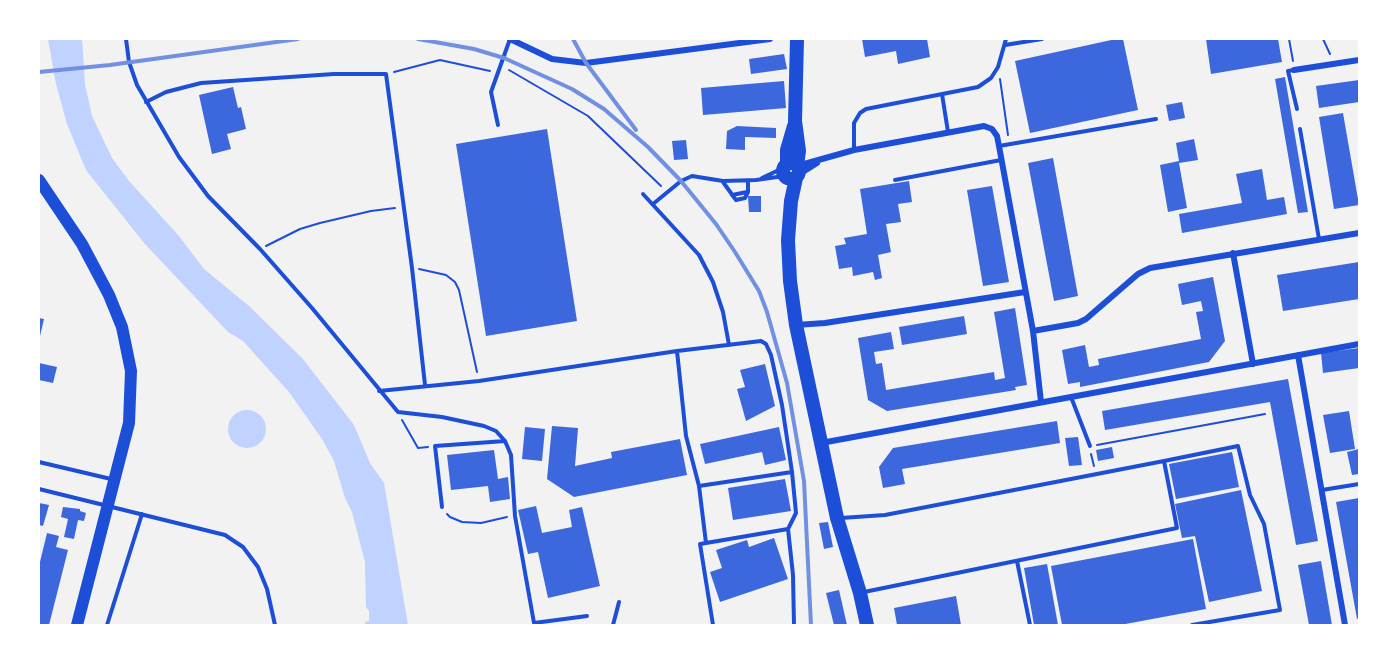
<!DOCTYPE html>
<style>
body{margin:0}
#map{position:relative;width:1398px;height:664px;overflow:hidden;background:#f2f2f2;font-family:"Noto Sans",sans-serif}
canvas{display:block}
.frame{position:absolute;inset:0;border:40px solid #fff;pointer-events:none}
</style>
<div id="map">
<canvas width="1398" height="664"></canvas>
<div class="frame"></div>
</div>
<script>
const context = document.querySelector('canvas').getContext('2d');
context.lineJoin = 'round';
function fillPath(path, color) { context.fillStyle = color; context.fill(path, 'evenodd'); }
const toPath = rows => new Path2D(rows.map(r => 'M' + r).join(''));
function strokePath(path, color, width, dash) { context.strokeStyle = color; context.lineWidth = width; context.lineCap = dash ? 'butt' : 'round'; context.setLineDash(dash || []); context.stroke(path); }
fillPath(toPath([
 [48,39,82,39,85,84,92,116,112,158,129,181,179,236,204,269,249,306,303,359,354,425,370,463,384,483,408,625,365,625,365,622,369,621,369,611,366,607,365,562,352,512,345,498,334,461,322,439,289,392,243,341,228,332,144,243,86,170,67,124,56,84],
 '228 429a19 19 0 1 1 38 0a19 19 0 1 1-38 0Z'
]), '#bfd3fe');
fillPath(toPath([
 [862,39,927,39,930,57,898,64,896,51,865,57],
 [1116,39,1123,39,1138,110,1030,133,1015,61],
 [1206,39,1278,39,1282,62,1211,74],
 [784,54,787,69,751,74,749,59],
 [1285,77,1308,212,1298,213,1275,79],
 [1359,80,1359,102,1319,108,1316,86],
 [784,81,786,108,703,115,701,88],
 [233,87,238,108,241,107,246,129,227,134,231,149,212,154,199,95],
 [1182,102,1185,118,1169,121,1166,105],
 [1343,113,1359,205,1334,209,1319,117],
 [737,126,776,128,776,138,745,137,745,150,726,149,727,131],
 [547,129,577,321,486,336,456,144],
 [1194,139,1198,160,1179,163,1187,208,1168,212,1160,165,1179,161,1176,143],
 [686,140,688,159,674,160,672,141],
 [1053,158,1078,296,1054,301,1028,163],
 [1262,169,1267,200,1284,197,1287,214,1182,233,1179,214,1242,203,1236,174],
 [909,181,912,202,898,204,901,222,886,224,891,252,878,255,882,278,875,280,873,272,853,276,852,267,839,269,835,246,846,244,844,238,867,234,860,189],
 [992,186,1009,282,983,286,967,190],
 [748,196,761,196,761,212,749,212],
 [1359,262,1359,299,1283,311,1277,275],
 [1213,277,1225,341,1209,362,1080,387,1080,382,1068,384,1062,350,1085,345,1089,367,1099,365,1098,359,1201,339,1196,312,1203,311,1201,301,1182,305,1178,284],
 [1015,308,1027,385,1015,387,1016,390,887,411,868,400,858,338,891,332,894,349,874,352,876,364,882,363,886,390,994,372,995,380,1005,378,994,312],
 [964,316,967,334,902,345,899,327],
 [39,318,44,319,40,336,39,336],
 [1359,348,1359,368,1323,373,1321,353],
 [39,363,57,367,53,383,39,380],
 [765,364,775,406,746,421,737,389,745,387,740,370],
 [1288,379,1318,541,1296,545,1270,402,1105,430,1102,411],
 [1349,411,1355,449,1330,453,1323,415],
 [1057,421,1060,443,902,469,905,484,883,488,879,467,893,448],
 [552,426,578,428,575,466,612,458,611,452,680,439,687,475,574,497,547,479],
 [525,427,545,429,542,461,522,459],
 [779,427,786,460,765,465,762,452,705,464,700,444],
 [1078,437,1082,465,1069,466,1065,438],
 [1112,447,1114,458,1098,461,1096,450],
 [1359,449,1359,474,1352,475,1347,452],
 [494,450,498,479,508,477,510,499,490,502,488,486,451,490,447,455],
 [1232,452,1239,487,1176,499,1169,464],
 [785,479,791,511,733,520,728,488],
 [1241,490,1262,591,1209,602,1195,536,1182,538,1175,504],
 [1359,498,1359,618,1357,619,1336,502],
 [39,503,49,505,43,526,39,525],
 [536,506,542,533,572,527,569,510,582,507,600,586,548,598,538,552,528,554,518,510],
 [63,507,80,509,80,511,86,513,84,521,78,520,74,539,64,537,68,519,61,517],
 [828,522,833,547,824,549,819,523],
 [47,533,59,536,56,547,68,550,49,625,39,625,39,566],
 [774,538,788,579,720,602,710,572,722,568,716,550,747,540,749,547],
 [1193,539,1206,609,1120,625,1062,625,1051,566],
 [1321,561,1332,625,1309,625,1298,565],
 [1047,564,1058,625,1034,625,1024,568],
 [839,590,847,625,834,625,826,593],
 [956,596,961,625,897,625,894,608]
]), '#3d67dc');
strokePath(toPath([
 [1289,39,1293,61],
 [1323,39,1330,54],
 [509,70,588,116,661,186],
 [394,72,440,60,490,71],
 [1000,79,1008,135],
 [266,246,300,229,320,223,371,211,395,208],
 [419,269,446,275,455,282,459,290,477,372],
 [402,420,418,448,428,447],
 [1097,445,1265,414],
 [1091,454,1094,466],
 [447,514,450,517,462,522,481,523,507,517]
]), '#1d4ed8', 2);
strokePath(toPath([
 [126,39,129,62,137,85,179,157,208,196,260,249,312,308,398,412,442,417,484,426,496,431,505,441,511,455,515,516,534,623,587,616],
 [1005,45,1042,39],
 [1294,70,1288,71,1297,109],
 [942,94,948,132],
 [146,102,166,92,201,83,334,74,386,74,412,268,425,385],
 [498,125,491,92,510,39],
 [1300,129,1319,239],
 [999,146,1156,119],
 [854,150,854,123,860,113,866,109,978,87,991,78,998,67,1006,39],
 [762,178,783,168],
 [895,180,1001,160],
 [723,182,736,200,745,198,748,192,748,181],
 [643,194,699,255,713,282,723,312,729,345],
 [732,195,747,192],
 [653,204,681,181,692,176,723,181,756,180,784,176],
 [677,351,686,436,699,486,792,472],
 [379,391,479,381,677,351,761,341,766,344,771,355,782,405,792,472,796,513,788,529],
 [1071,397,1090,446],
 [1164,461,1238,446,1250,495,1264,524,1280,610,1192,625],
 [39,462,111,479],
 [699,486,706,543,788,529,793,575,794,625],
 [39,489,225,535,243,547,258,567,267,589,275,625],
 [1322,490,1359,484],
 [442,507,435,446,505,441],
 [841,518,885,515,1164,461,1177,528,864,592],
 [706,543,700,544,713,625],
 [1017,561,1030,625],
 [107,625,142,514],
 [613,625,619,602]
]), '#1d4ed8', 4);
strokePath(toPath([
 [510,39,552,59,586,63,770,39],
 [1294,70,1359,60],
 [797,166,854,150,984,126,992,129,997,136,999,146,1033,331,1041,402],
 [798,175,817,163],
 [1233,253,1253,364],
 [796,325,825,323,1025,292],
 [1033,331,1078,323,1086,319,1138,274,1150,268,1359,233],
 [1298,355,1345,625],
 [821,443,1359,344]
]), '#1d4ed8', 6);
strokePath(toPath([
 [39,180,82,244,109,295,122,327,131,371,129,423,77,625]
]), '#1d4ed8', 12);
strokePath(toPath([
 [797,39,795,121,799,151,797,165],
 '783 171a8 8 0 1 1 16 0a8 8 0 1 1-16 0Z',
 [787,164,787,150,794,126],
 [796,178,791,201,788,240,790,281,796,325,837,518,860,593,867,625]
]), '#1d4ed8', 14);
strokePath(toPath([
 [418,39,474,49,504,58,572,89,604,109,648,147,681,181,716,224,735,252,759,291,767,312,787,383,804,481,811,625],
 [573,39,586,63,636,130],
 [39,72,110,65,298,39]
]), '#7290e2', 4);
</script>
